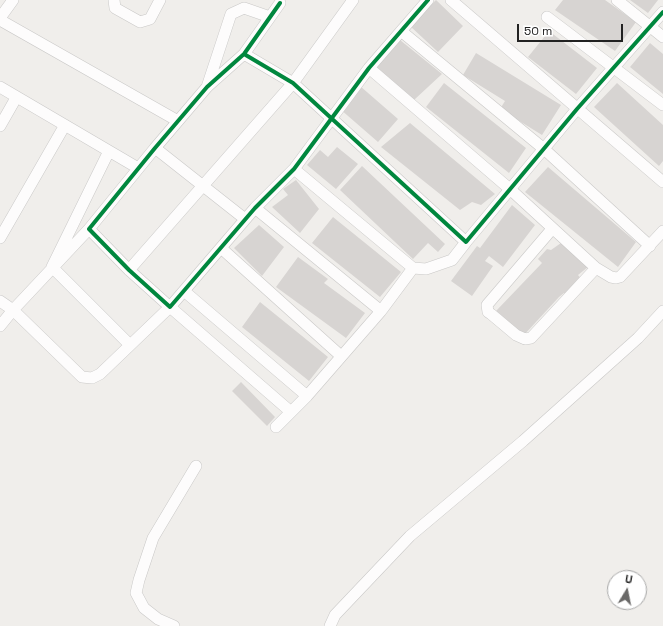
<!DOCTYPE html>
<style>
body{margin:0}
#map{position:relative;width:663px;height:626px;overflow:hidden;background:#f0eeeb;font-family:"Space Grotesk",sans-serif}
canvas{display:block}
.north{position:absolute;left:607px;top:570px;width:40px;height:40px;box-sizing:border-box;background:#fff;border:1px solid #a7a7a7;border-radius:50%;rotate:10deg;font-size:11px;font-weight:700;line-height:16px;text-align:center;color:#222}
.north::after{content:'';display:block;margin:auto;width:14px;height:18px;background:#6a6968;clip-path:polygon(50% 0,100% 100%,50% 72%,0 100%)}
.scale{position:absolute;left:517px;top:24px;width:106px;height:18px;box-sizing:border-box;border:2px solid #222;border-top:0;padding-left:5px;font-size:12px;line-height:14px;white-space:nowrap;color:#222;-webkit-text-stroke:3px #fff;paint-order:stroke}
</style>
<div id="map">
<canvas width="663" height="626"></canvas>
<div class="north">U</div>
<div class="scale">50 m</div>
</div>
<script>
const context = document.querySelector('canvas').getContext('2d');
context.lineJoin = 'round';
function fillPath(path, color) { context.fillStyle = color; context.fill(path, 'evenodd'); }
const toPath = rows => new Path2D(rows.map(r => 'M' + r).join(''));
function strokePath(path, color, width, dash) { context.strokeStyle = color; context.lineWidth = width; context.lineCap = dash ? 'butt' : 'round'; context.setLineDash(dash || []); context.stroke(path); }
fillPath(toPath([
 [436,0,463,26,438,52,410,26],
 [563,0,605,0,636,22,615,51,555,10],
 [630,0,658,0,648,13],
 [549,31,597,68,576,94,528,57],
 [400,40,442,74,414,100,375,69],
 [650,43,663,54,663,94,630,67],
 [476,53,561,105,542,135,500,109,505,101,463,75],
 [444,83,526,148,509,173,426,107],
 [617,83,663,125,663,161,659,166,594,107],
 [360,86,398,119,378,142,340,109],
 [410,123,495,194,481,205,472,202,460,210,381,147],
 [337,147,358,164,336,189,307,165,320,150,328,157],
 [362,166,445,244,438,252,428,243,413,259,340,190],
 [548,167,636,242,618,267,525,192],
 [296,180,319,209,300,233,272,207,288,195,283,189],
 [512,205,535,225,503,267,489,256,485,261,493,266,472,296,451,281,477,246,480,248],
 [333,217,401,272,380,297,312,243],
 [259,225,284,247,262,276,234,248],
 [561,243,588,267,578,275,582,280,568,295,564,293,559,297,524,335,496,311,542,263,538,259,547,249,551,250],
 [298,257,328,279,324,283,365,313,346,338,276,287],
 [260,302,328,357,309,381,242,327],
 [241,382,275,417,267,426,232,391]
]), '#d7d4d2');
const street = toPath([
 [114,0,115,8,140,22,150,19,160,0],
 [451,0,663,182],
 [617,0,663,37],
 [280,3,244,54,207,87,155,148,89,229,129,270,170,307,255,208,294,169,369,68,428,0],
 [547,17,663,105],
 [0,18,13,0],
 [0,20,178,121],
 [401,31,544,149,650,246],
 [244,54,293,83,466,242,577,109,663,12],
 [369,68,511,190,596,268,611,277,616,278,620,277,663,231],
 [0,87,138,168],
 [207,87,231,14,244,8,270,17],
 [0,126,16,98],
 [155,148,245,219],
 [109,151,52,267,130,345],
 [294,169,413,268,426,269,452,260,466,242],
 [255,208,381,311],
 [89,229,13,310,82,377,92,378,100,374,170,307,291,412],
 [552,229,487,305,488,312,491,314,516,335,525,339,531,338,596,268],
 [0,238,65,125],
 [221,248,341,356],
 [129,270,293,83,353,0],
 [184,291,307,396],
 [0,301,13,310,0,326],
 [276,427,307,396,381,311,413,268],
 [174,626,158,619,144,608,136,593,139,580,153,538,196,466],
 [330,626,335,615,410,536,523,441,638,338,663,311]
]);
strokePath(street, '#c9c8c7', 12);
strokePath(street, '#fdfcfc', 11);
strokePath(toPath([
 [280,3,244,54,207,87,155,148,89,229,129,270,170,307,255,208,294,169,369,68,428,0],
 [244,54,293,83,466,242,577,109,663,12]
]), '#00873e', 4);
</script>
